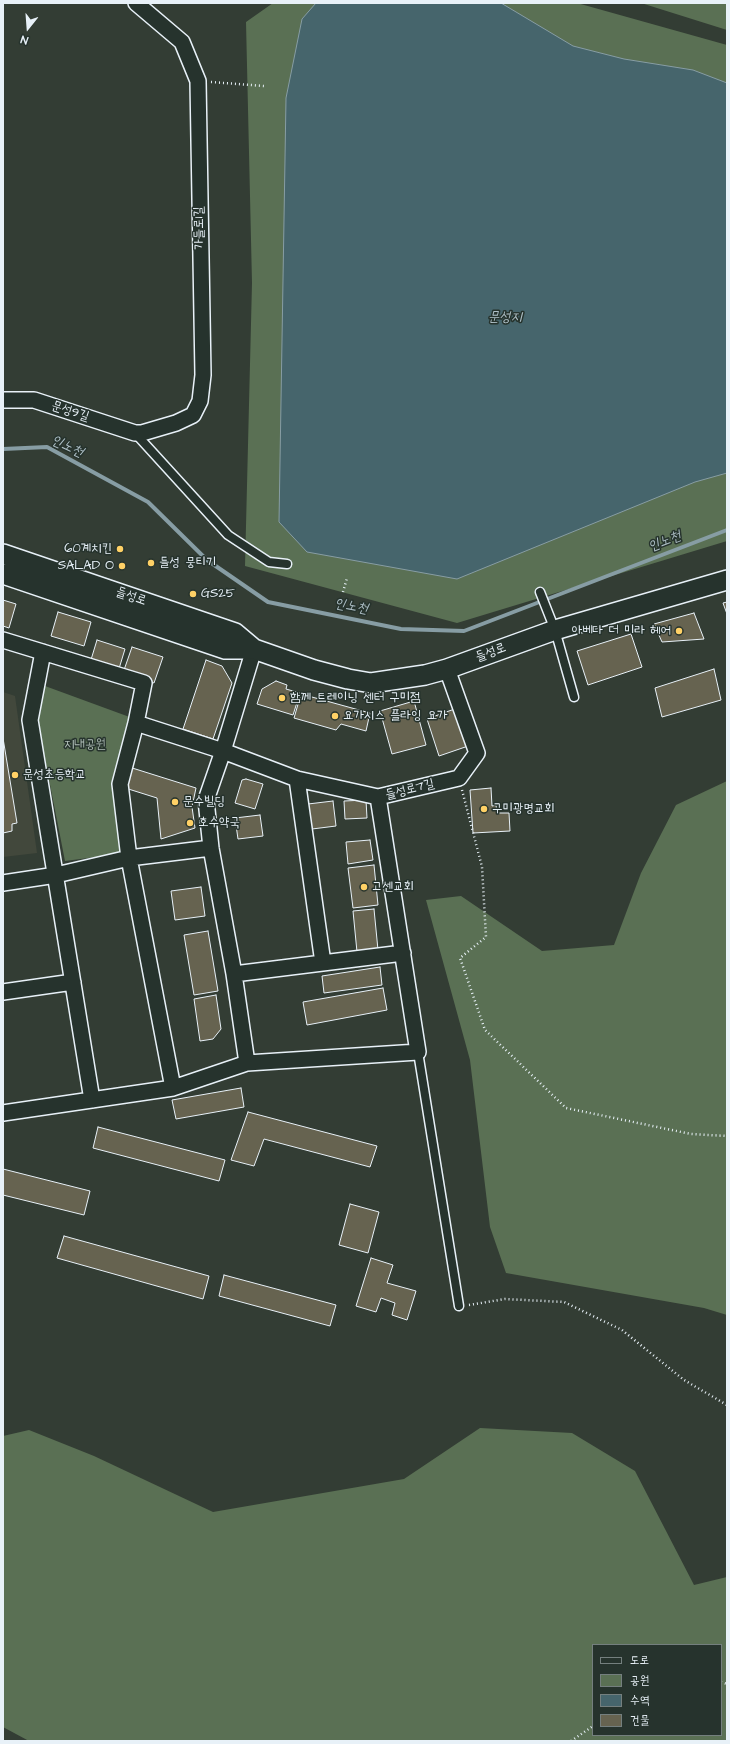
<!DOCTYPE html>
<meta charset="utf-8">
<style>
body{margin:0}
#map{position:relative;width:730px;height:1744px;overflow:hidden;background:#333d34;font-family:"Architects Daughter","Poor Story",sans-serif}
canvas{display:block}
.frame{position:absolute;inset:0;border:4px solid #e8f1f8;pointer-events:none}
.legend{position:absolute;left:592px;top:1644px;width:130px;height:92px;box-sizing:border-box;background:#26332d;border:1px solid #747f7e;margin:0;padding:5px 7px;list-style:none;font-size:12px;color:#e8f1f8}
.legend li{display:flex;align-items:center;gap:8px;height:20px}
.legend b{width:20px;border:1px solid #747f7e}
.north{position:absolute;left:8px;top:8px;width:40px;height:40px;-webkit-text-stroke:3px #26332d;paint-order:stroke;rotate:197deg;font-size:11px;font-weight:700;line-height:16px;text-align:center;color:#e8f1f8}
.north::after{content:'';display:block;margin:auto;width:14px;height:18px;background:#e8f1f8;clip-path:polygon(50% 0,100% 100%,50% 72%,0 100%)}
</style>
<div id="map">
<canvas width="730" height="1744"></canvas>
<div class="frame"></div>
<ul class="legend">
<li><b style="height:5px;background:#26332d"></b>도로</li>
<li><b style="height:11px;background:#5a7054"></b>공원</li>
<li><b style="height:11px;background:#46656c"></b>수역</li>
<li><b style="height:11px;background:#666350"></b>건물</li>
</ul>
<div class="north">N</div>
</div>
<script>
const context = document.querySelector('canvas').getContext('2d');
context.lineJoin = 'round';
function fillPath(path, color) { context.fillStyle = color; context.fill(path, 'evenodd'); }
const toPath = rows => new Path2D(rows.map(r => 'M' + r).join(''));
function strokePath(path, color, width, dash) { context.strokeStyle = color; context.lineWidth = width; context.lineCap = dash ? 'butt' : 'round'; context.setLineDash(dash || []); context.stroke(path); }
function write(font, color, halo, rows, align = 'center') {
  context.font = font + ' "Architects Daughter","Poor Story",sans-serif'; context.lineWidth = 3; context.setLineDash([]); context.textBaseline = 'middle'; context.strokeStyle = halo; context.fillStyle = color; for (const [text, x, y, turn = 0] of rows) {
    context.save(); context.translate(x, y); context.rotate((+turn || 0) * Math.PI / 180); context.textAlign = isNaN(turn) ? turn : align; if (halo) context.strokeText(text, 0, 0); context.fillText(text, 0, 0); context.restore();
  }
}
fillPath(toPath([
 [3,692,15,696,37,853,3,857]
]), '#42483c');
fillPath(toPath([
 [273,3,577,3,727,45,727,541,457,623,245,566,252,283,246,22],
 [641,3,727,3,727,30],
 [45,686,135,719,119,784,127,853,65,861,36,713],
 [727,781,727,1315,704,1308,506,1273,490,1227,470,1060,426,900,461,896,542,951,614,945,641,873,676,805],
 [480,1428,572,1433,635,1471,694,1585,727,1577,727,1741,29,1741,3,1727,3,1436,29,1430,94,1456,213,1512,404,1479],
 [593,1645,721,1645,721,1735,593,1735]
]), '#5a7054');
const water = toPath([
 [316,3,501,3,573,46,624,59,693,70,727,83,727,473,695,482,457,579,307,552,279,522,286,98,302,19,316,3]
]);
fillPath(water, '#46656c');
strokePath(water, '#879da4', 1);
strokePath(toPath([
 [3,449,47,447,148,502,207,560,268,602,401,629,464,631,727,530]
]), '#879da4', 4);
const building = toPath([
 [3,600,16,604,9,628,3,626,3,600],
 [727,602,727,614,723,603,727,602],
 [58,612,91,622,84,646,51,636,58,612],
 [694,613,704,639,662,642,654,624,694,613],
 [631,634,642,667,588,685,577,651,631,634],
 [97,640,125,649,118,672,90,663,97,640],
 [132,647,163,657,154,683,123,673,132,647],
 [206,660,222,666,232,683,213,739,183,729,206,660],
 [714,669,721,700,662,717,655,688,714,669],
 [276,681,287,685,286,689,300,693,293,715,257,704,262,689,276,681],
 [301,694,370,713,366,731,341,724,336,730,294,718,301,694],
 [414,701,426,745,392,754,380,711,414,701],
 [460,707,474,744,439,756,427,719,460,707],
 [3,738,17,823,12,824,12,831,3,833,3,738],
 [129,767,196,788,192,807,195,828,161,839,157,798,122,787,129,767],
 [246,779,263,784,255,809,235,803,242,780,246,779],
 [491,788,492,806,496,805,497,813,509,813,510,831,473,833,470,790,491,788],
 [366,800,367,818,345,819,344,801,366,800],
 [333,801,336,826,312,829,308,804,333,801],
 [260,815,263,836,238,839,235,818,260,815],
 [370,840,373,860,348,864,346,842,370,840],
 [374,865,378,905,353,908,348,868,374,865],
 [201,887,205,916,175,920,171,891,201,887],
 [374,909,378,950,357,952,353,911,374,909],
 [208,931,218,991,194,995,184,935,208,931],
 [380,967,382,985,324,993,322,976,380,967],
 [383,988,387,1010,307,1025,303,1002,383,988],
 [216,995,221,1029,213,1039,200,1041,194,999,216,995],
 [241,1088,244,1107,176,1119,172,1100,241,1088],
 [248,1112,377,1146,370,1167,264,1139,254,1166,231,1160,248,1112],
 [98,1127,225,1160,219,1181,93,1148,98,1127],
 [3,1169,90,1191,84,1215,3,1195,3,1169],
 [350,1204,379,1212,368,1253,339,1245,350,1204],
 [64,1236,209,1276,203,1299,57,1258,64,1236],
 [371,1258,393,1265,387,1283,416,1291,407,1320,392,1315,395,1303,381,1298,376,1312,356,1306,371,1258],
 [224,1275,336,1305,330,1326,219,1296,224,1275]
]);
fillPath(building, '#666350');
strokePath(building, '#e8f1f8', 1);
const service = toPath([
 [135,433,228,535,269,562,287,564],
 [540,592,555,630,574,697],
 [418,1052,459,1306]
]);
const minor = toPath([
 [3,400,34,400,135,433,142,433,176,423,193,415,200,401,203,375,198,81,182,42,136,3],
 [3,640,144,683,136,723,120,784,129,858,173,1088],
 [43,652,30,720,92,1100],
 [136,723,223,751,297,779,378,797,459,778,477,753,447,669],
 [297,779,323,963],
 [3,883,56,875,129,858,211,848],
 [234,974,403,953],
 [3,992,73,982],
 [247,1063,234,974,211,848,206,800,223,751,254,649],
 [3,1113,173,1088,247,1063,418,1052,378,797]
]);
const tertiary = toPath([
 [3,554,235,633,254,649],
 [3,574,225,649,254,649,314,670,348,679,371,683,425,675,447,669,555,630,727,580]
]);
strokePath(service, '#e8f1f8', 11);
strokePath(minor, '#e8f1f8', 18);
strokePath(tertiary, '#e8f1f8', 22);
strokePath(toPath([
 [211,82,264,86],
 [343,592,347,578],
 [462,790,482,867,486,937,460,958,485,1030,566,1108,691,1134,727,1136],
 [469,1305,505,1299,564,1302,622,1330,684,1380,727,1405],
 [721,1682,727,1684],
 [571,1741,593,1726]
]), '#e8f1f8', 2.5, [1, 3]);
strokePath(service, '#26332d', 8);
strokePath(minor, '#26332d', 15);
strokePath(tertiary, '#26332d', 19);
for (const [x, y, r, color] of [
 [120,549,4,"#ffd166"],
 [151,563,4,"#ffd166"],
 [122,566,4,"#ffd166"],
 [193,594,4,"#ffd166"],
 [679,631,4,"#ffd166"],
 [282,698,4,"#ffd166"],
 [335,716,4,"#ffd166"],
 [15,775,4,"#ffd166"],
 [175,802,4,"#ffd166"],
 [484,809,4,"#ffd166"],
 [190,823,4,"#ffd166"],
 [364,887,4,"#ffd166"]
]) { const dot = new Path2D(); dot.arc(x, y, r, 0, 2 * Math.PI); context.fillStyle = color; context.fill(dot); strokePath(dot, '#26332d', 1.5); }
write('13px', '#e8f1f8', '#26332d', [
 ["가들로1길",200,228,-91],
 ["문성9길",70,412,18],
 ["들성로",131,597,19],
 ["들성로",491,653,-20],
 ["들성로7길",410,790,-14]
]);
write('13px', '#e8f1f8', '#26332d', [
 ["60계치킨",112,549,"right"],
 ["들성 뭉티기",159,563],
 ["SALAD O",114,566,"right"],
 ["GS25",201,594],
 ["아베다 더 미라 헤어",671,631,"right"],
 ["함께 트레이닝 센터 구미점",290,698],
 ["요가시스 플라잉 요가",343,716],
 ["문성초등학교",23,775],
 ["문수빌딩",183,802],
 ["구미광명교회",492,809],
 ["호수약국",198,823],
 ["고센교회",372,887]
], 'left');
write('13px', '#afbdb6', '#26332d', [
 ["지내공원",85,745]
]);
write('italic 14px', '#afc0c7', '#26332d', [
 ["문성지",505,318],
 ["인노천",67,447,25],
 ["인노천",665,542,-21],
 ["인노천",351,607,11]
]);
</script>
